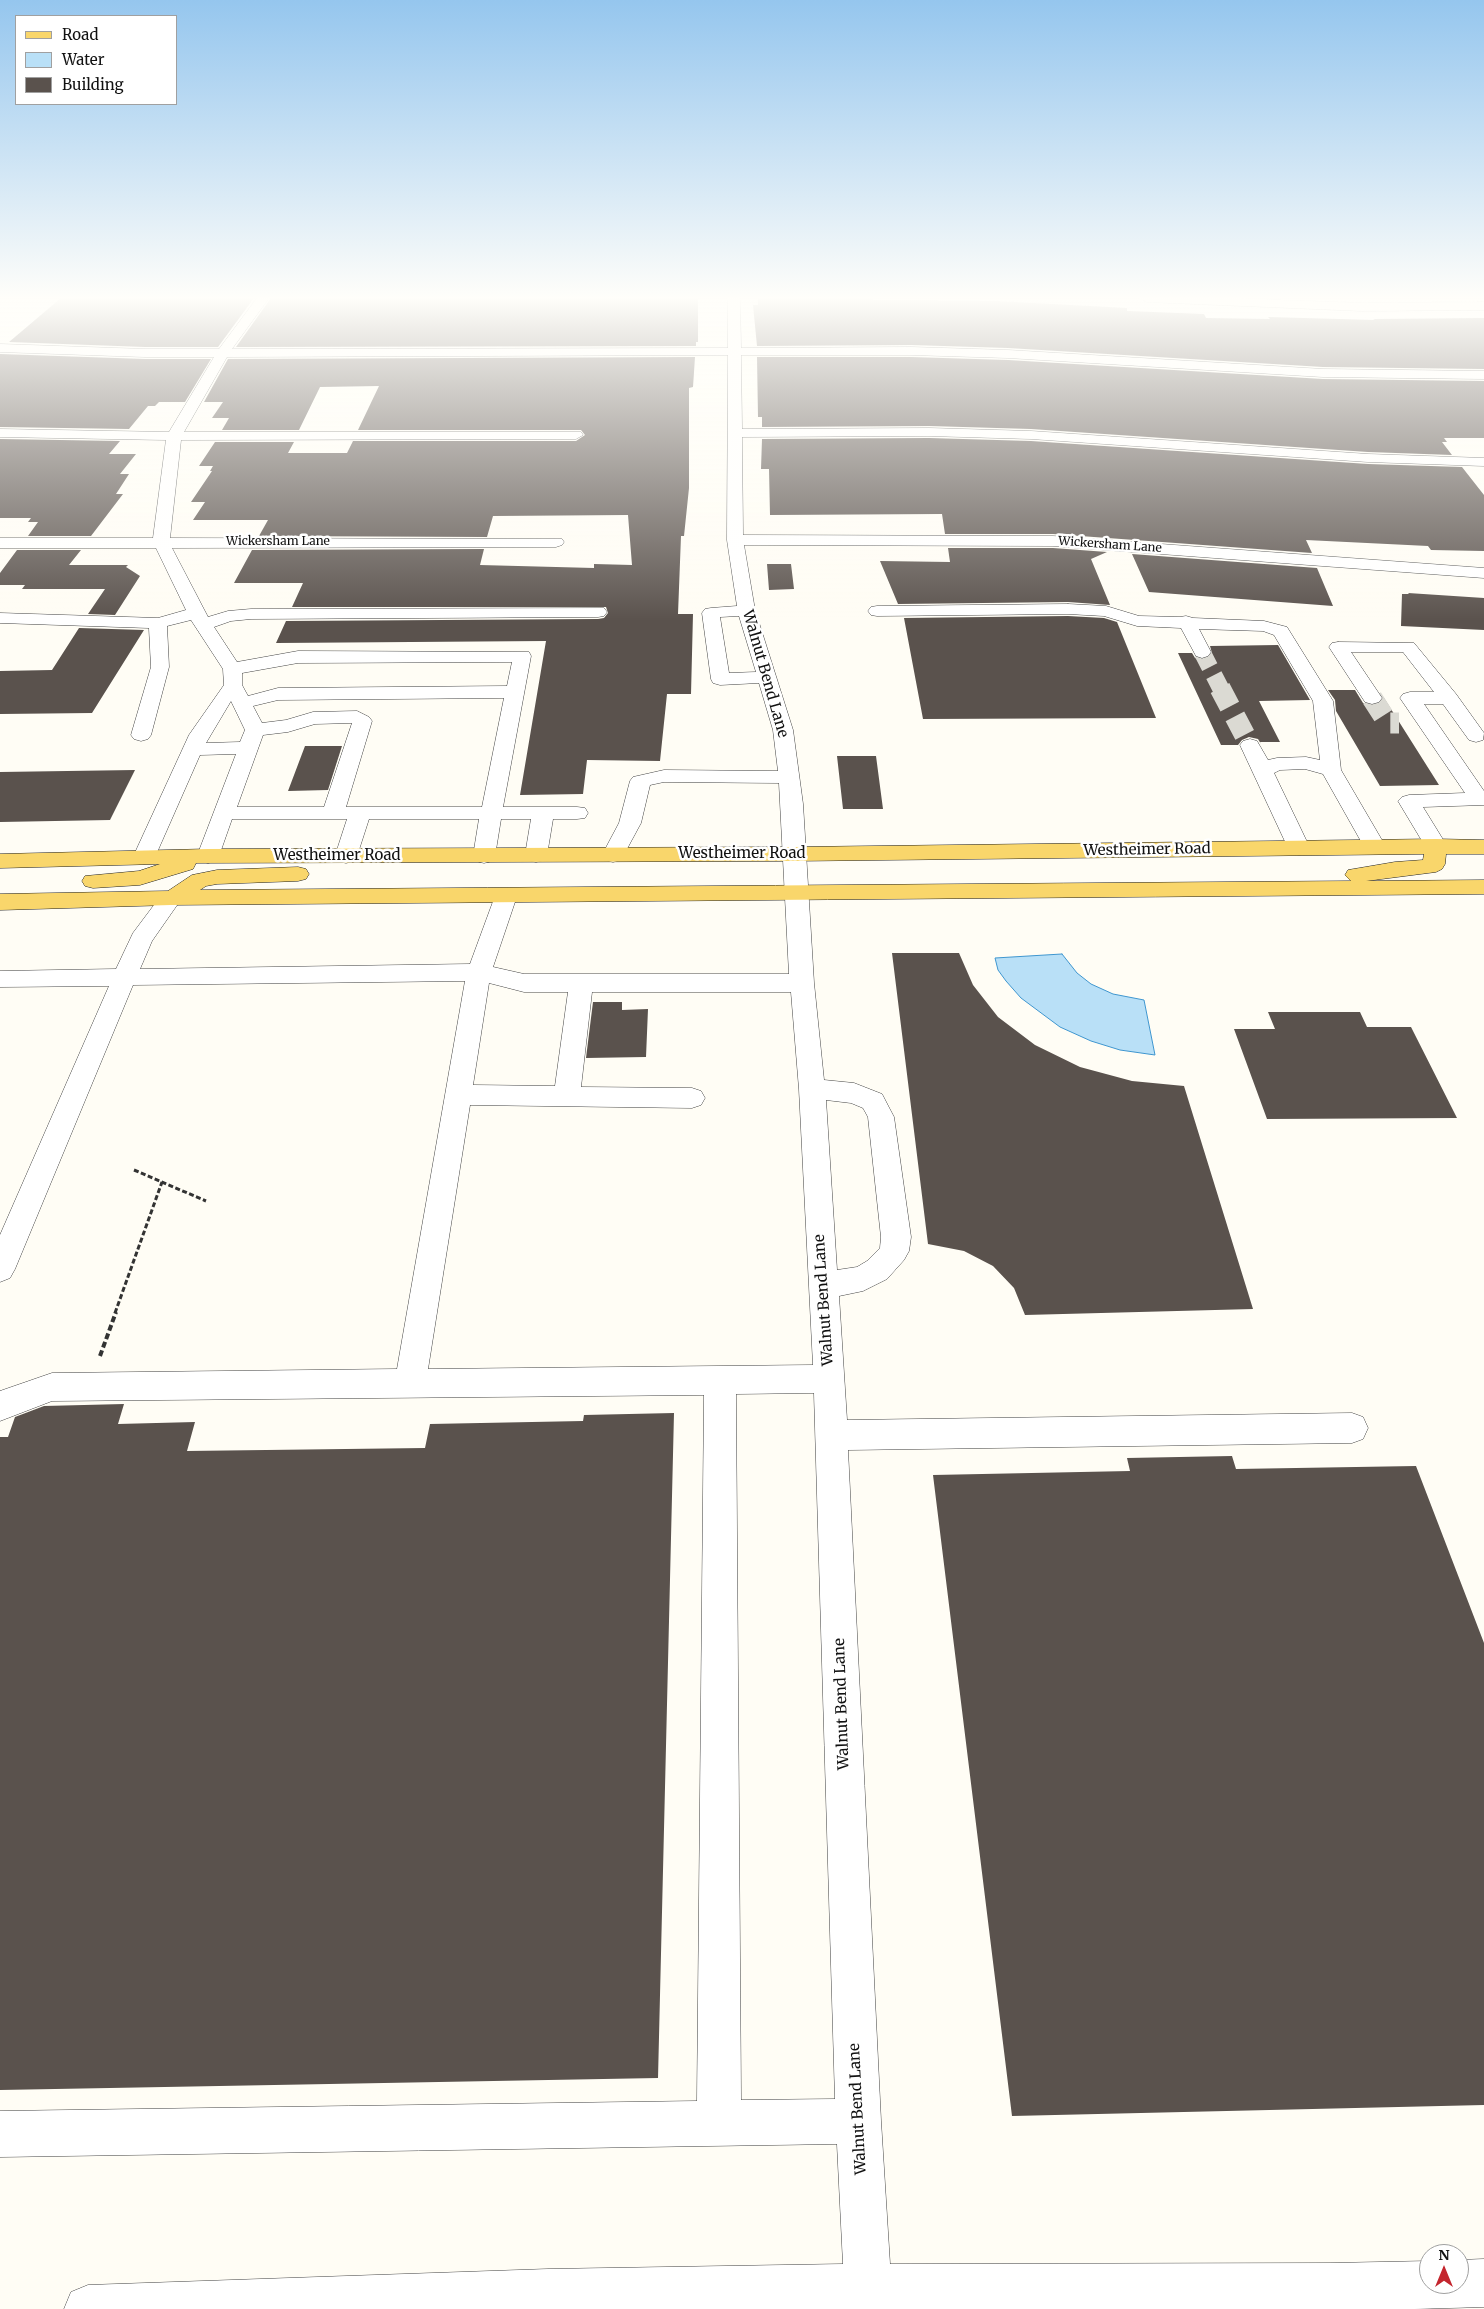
<!DOCTYPE html>
<style>
body{margin:0}
#map{position:relative;width:1484px;height:2309px;overflow:hidden;background:#fffdf5;font-family:Merriweather,serif}
canvas{display:block}
.legend{position:absolute;left:15px;top:15px;width:162px;height:90px;box-sizing:border-box;background:#fff;border:1px solid #a0a0a0;margin:0;padding:6px 9px;list-style:none;font-size:15px;color:#111}
.legend li{display:flex;align-items:center;gap:10px;height:25px}
.legend b{width:25px;border:1px solid #a0a0a0}
.north{position:absolute;left:1419px;top:2244px;width:50px;height:50px;box-sizing:border-box;background:#fff;border:1px solid #a0a0a0;border-radius:50%;rotate:0deg;font-size:14px;font-weight:700;line-height:20px;text-align:center;color:#111}
.north::after{content:'';display:block;margin:auto;width:18px;height:22px;background:#c4262e;clip-path:polygon(50% 0,100% 100%,50% 72%,0 100%)}
</style>
<div id="map">
<canvas width="1484" height="2309"></canvas>
<ul class="legend">
<li><b style="height:6px;background:#f9d66b"></b>Road</li>
<li><b style="height:14px;background:#b9e0f7"></b>Water</li>
<li><b style="height:14px;background:#5a524d"></b>Building</li>
</ul>
<div class="north">N</div>
</div>
<script>
const context = document.querySelector('canvas').getContext('2d');
context.lineJoin = 'round';
function fillPath(path, color) { context.fillStyle = color; context.fill(path, 'evenodd'); }
const toPath = rows => new Path2D(rows.map(r => 'M' + r).join(''));
function strokePath(path, color, width, dash) { context.strokeStyle = color; context.lineWidth = width; context.lineCap = dash ? 'butt' : 'round'; context.setLineDash(dash || []); context.stroke(path); }
function write(font, color, halo, rows, align = 'center') {
  context.font = font + ' Merriweather,serif'; context.lineWidth = 5; context.setLineDash([]); context.textBaseline = 'middle'; context.strokeStyle = halo; context.fillStyle = color; for (const [text, x, y, turn = 0] of rows) {
    context.save(); context.translate(x, y); context.rotate((+turn || 0) * Math.PI / 180); context.textAlign = isNaN(turn) ? turn : align; if (halo) context.strokeText(text, 0, 0); context.fillText(text, 0, 0); context.restore();
  }
}
const water = toPath([
 [1062,954,1077,973,1091,984,1113,994,1144,1000,1155,1055,1120,1050,1091,1041,1060,1027,1021,998,1006,981,998,970,995,958,1062,954]
]);
fillPath(water, '#b9e0f7');
strokePath(water, '#3f96cf', 1);
fillPath(toPath([
 [61,298,254,298,218,347,145,347,9,342],
 [271,298,698,298,698,342,696,342,696,346,236,347],
 [758,298,997,301,1127,308,1127,311,1204,314,1206,318,1270,319,1268,317,1375,320,1373,319,1484,318,1484,369,1323,367,1008,348,911,345,757,346,753,305,758,305],
 [0,354,145,359,211,359,185,402,159,402,155,406,148,406,129,429,0,427],
 [695,357,693,387,689,388,689,488,684,536,681,536,678,614,693,614,691,694,667,694,660,761,587,760,583,794,520,795,546,641,276,643,286,621,598,619,604,618,608,613,606,607,292,607,303,583,234,583,252,550,484,549,480,565,594,568,594,564,632,565,628,515,493,516,487,537,259,536,268,520,193,520,205,502,191,502,212,471,210,471,213,466,199,466,215,442,294,442,288,453,347,453,353,441,576,441,585,435,581,430,358,430,379,386,320,387,299,430,222,430,229,418,212,418,223,402,204,402,228,359],
 [757,357,911,357,1008,360,1323,379,1484,381,1484,438,1444,438,1447,442,1442,442,1452,455,1368,452,1031,429,929,426,762,427,762,417,758,417],
 [929,438,1031,441,1368,464,1462,467,1484,495,1484,551,1431,550,1428,546,1306,540,1312,553,1053,534,945,534,942,514,770,515,769,469,761,469,762,439],
 [0,439,120,441,109,454,136,454,120,474,129,474,116,494,123,494,91,536,28,536,38,522,28,522,31,518,0,518],
 [948,548,1053,548,1107,552,1091,559,1110,605,1068,602,898,604,880,561,950,562],
 [17,550,81,550,69,565,128,565,126,567,140,576,115,615,88,614,105,589,22,589,25,585,0,585,0,573],
 [1132,554,1317,568,1333,606,1149,592],
 [767,564,791,564,794,589,769,590],
 [1408,593,1484,598,1484,630,1401,626,1402,594,1409,594],
 [1068,616,1104,618,1117,622,1156,718,923,719,904,618],
 [79,628,144,630,92,713,0,714,0,671,52,670],
 [1278,645,1310,700,1259,701,1280,742,1260,742,1261,744,1258,739,1249,737,1242,740,1238,745,1221,745,1178,653,1192,653,1195,658,1203,660,1209,658,1212,653,1210,646],
 [1328,690,1355,690,1363,703,1371,706,1380,704,1384,698,1439,785,1380,786,1336,711,1335,700],
 [305,746,342,746,328,790,288,791],
 [837,756,876,756,883,809,843,809],
 [135,770,110,820,0,822,0,772],
 [892,953,959,953,973,985,998,1017,1035,1045,1080,1067,1132,1081,1184,1086,1253,1309,1025,1315,1014,1288,993,1266,964,1251,928,1244],
 [593,1002,622,1002,622,1010,648,1009,646,1057,586,1058],
 [1268,1012,1360,1012,1367,1027,1411,1027,1457,1118,1267,1119,1234,1029,1275,1029],
 [124,1404,118,1424,195,1422,187,1451,425,1448,430,1424,583,1421,584,1415,674,1413,658,2078,0,2090,0,1437,8,1437,15,1417,44,1406],
 [1232,1456,1236,1469,1416,1466,1484,1643,1484,2105,1012,2116,933,1475,1130,1471,1127,1458]
]), '#5a524d');
strokePath(toPath([
 [1202,652,1221,689]
]), '#dbdad3', 17, [17, 9]);
strokePath(toPath([
 [1220,688,1250,745],
 [1372,698,1388,723,1399,723]
]), '#dbdad3', 21, [21, 11]);
const minor = toPath([
 [257,298,269,298,232,349,728,348,728,298,740,298,741,348,911,347,1008,350,1323,369,1484,371,1484,379,1323,377,1008,358,911,355,741,355,742,429,929,428,1031,431,1368,454,1484,458,1484,466,1368,462,1031,439,929,436,742,437,743,535,1053,536,1484,568,1484,578,1053,546,744,545,755,610,793,730,803,804,814,983,824,1080,854,1083,882,1094,894,1117,911,1237,909,1251,904,1260,887,1279,863,1291,839,1296,847,1420,1352,1413,1363,1417,1368,1428,1363,1439,1352,1443,848,1450,881,2121,890,2264,1331,2263,1429,2261,1429,2284,1459,2284,1459,2260,1484,2259,1484,2307,1415,2309,64,2309,71,2292,88,2285,548,2269,843,2264,837,2144,0,2157,0,2111,697,2101,704,1395,52,1401,0,1421,0,1391,52,1373,397,1369,465,981,133,985,15,1269,10,1278,0,1282,0,1235,109,986,0,987,0,971,116,969,133,933,163,893,171,891,179,893,182,898,152,941,140,969,470,964,495,896,498,891,506,889,514,891,517,896,493,967,524,974,789,974,779,783,664,782,650,785,641,823,621,860,613,862,605,860,602,855,619,823,630,781,633,777,664,770,778,771,773,730,759,683,720,685,713,683,711,679,702,613,705,609,711,608,737,606,727,540,728,355,227,357,184,432,581,432,583,435,576,439,181,440,170,538,562,539,564,542,562,545,556,547,172,548,208,617,228,611,251,609,604,608,607,612,604,616,598,617,251,619,231,621,214,627,237,662,298,651,529,652,531,656,503,807,577,807,585,808,588,813,585,818,577,819,553,819,547,855,544,860,536,862,528,860,525,855,531,819,501,819,495,856,492,861,484,863,476,861,473,856,479,819,369,819,357,856,354,861,346,863,338,861,335,856,347,819,232,819,219,856,216,861,208,863,200,861,197,856,236,754,200,755,155,857,152,862,144,864,136,862,133,857,189,735,224,685,223,669,191,620,167,626,169,667,151,735,148,739,141,741,134,739,131,735,151,667,149,628,0,623,0,613,158,618,186,610,156,548,0,548,0,538,153,538,166,440,0,437,0,429,169,432,214,357,145,357,0,352,0,344,145,349,219,349,257,298],
 [739,616,756,672,729,673,720,617,739,616],
 [512,662,507,686,278,688,248,696,242,685,242,673,298,663,512,662],
 [504,698,482,807,346,807,372,721,369,717,357,711,313,712,286,720,262,723,253,706,278,700,504,698],
 [231,701,245,730,240,742,206,743,231,701],
 [352,723,324,807,237,807,263,735,288,732,315,724,352,723],
 [489,983,524,992,568,992,555,1086,473,1085,489,983],
 [592,992,791,992,799,1089,813,1365,428,1369,470,1105,692,1108,701,1105,705,1098,701,1091,692,1088,581,1087,592,992],
 [826,1100,851,1103,863,1108,868,1117,881,1237,880,1248,867,1261,857,1267,837,1270,826,1100],
 [814,1393,835,2099,741,2100,736,1394,814,1393],
 [1140,298,1229,298,1362,303,1484,302,1484,310,1362,311,1146,302,1140,298],
 [1068,604,1106,606,1139,616,1180,617,1186,616,1193,618,1264,621,1287,627,1333,701,1341,770,1386,847,1383,852,1375,854,1367,852,1323,774,1305,769,1280,770,1274,773,1310,848,1307,853,1299,855,1291,853,1288,848,1240,745,1243,741,1250,739,1257,741,1268,760,1277,758,1306,757,1320,760,1313,701,1274,635,1263,631,1199,629,1211,652,1208,656,1202,658,1196,656,1181,628,1137,626,1104,616,1068,614,877,616,871,615,868,611,871,607,877,606,1068,604],
 [1338,642,1414,643,1456,694,1484,733,1483,740,1476,742,1469,740,1443,704,1424,704,1484,791,1484,805,1423,807,1447,846,1444,851,1436,853,1428,851,1398,801,1402,797,1409,795,1465,793,1400,698,1403,694,1410,692,1434,692,1403,652,1351,652,1382,698,1379,702,1372,704,1365,702,1329,647,1332,643,1338,642]
]);
const major = toPath([
 [1436,839,1484,840,1484,854,1446,854,1445,864,1442,869,1436,872,1366,881,1484,880,1484,894,171,905,0,910,0,894,168,891,192,875,217,870,298,867,306,869,309,874,306,879,298,881,217,884,206,886,200,890,1351,881,1345,875,1348,870,1395,862,1423,860,1424,854,794,861,196,863,193,869,140,885,93,888,85,886,82,881,85,876,139,871,160,864,0,868,0,854,208,849,794,847,1436,839]
]);
strokePath(minor, '#444', 1);
strokePath(major, '#222', 1);
strokePath(toPath([
 [134,1170,206,1201],
 [115,1313,162,1182]
]), '#333', 3, [5, 2.5]);
strokePath(toPath([
 [100,1356,116,1312]
]), '#333', 4, [6, 3]);
fillPath(minor, '#fff');
fillPath(major, '#f9d66b');
const sky = context.createLinearGradient(0, 0, 0, 621);
sky.addColorStop(0, '#95c6ee');
sky.addColorStop(0.48, '#fffefa');
sky.addColorStop(1, '#fffefa00');
context.fillStyle = sky;
context.fillRect(0, 0, 1484, 621);
write('12px', '#111', '#fff', [
 ["Wickersham Lane",278,542],
 ["Wickersham Lane",1110,545,4]
]);
write('15px', '#111', '#fff', [
 ["Walnut Bend Lane",765,674,74],
 ["Westheimer Road",1147,850,-1],
 ["Westheimer Road",742,854],
 ["Westheimer Road",337,856],
 ["Walnut Bend Lane",824,1300,-94],
 ["Walnut Bend Lane",842,1704,-92],
 ["Walnut Bend Lane",858,2109,-93]
]);
</script>
